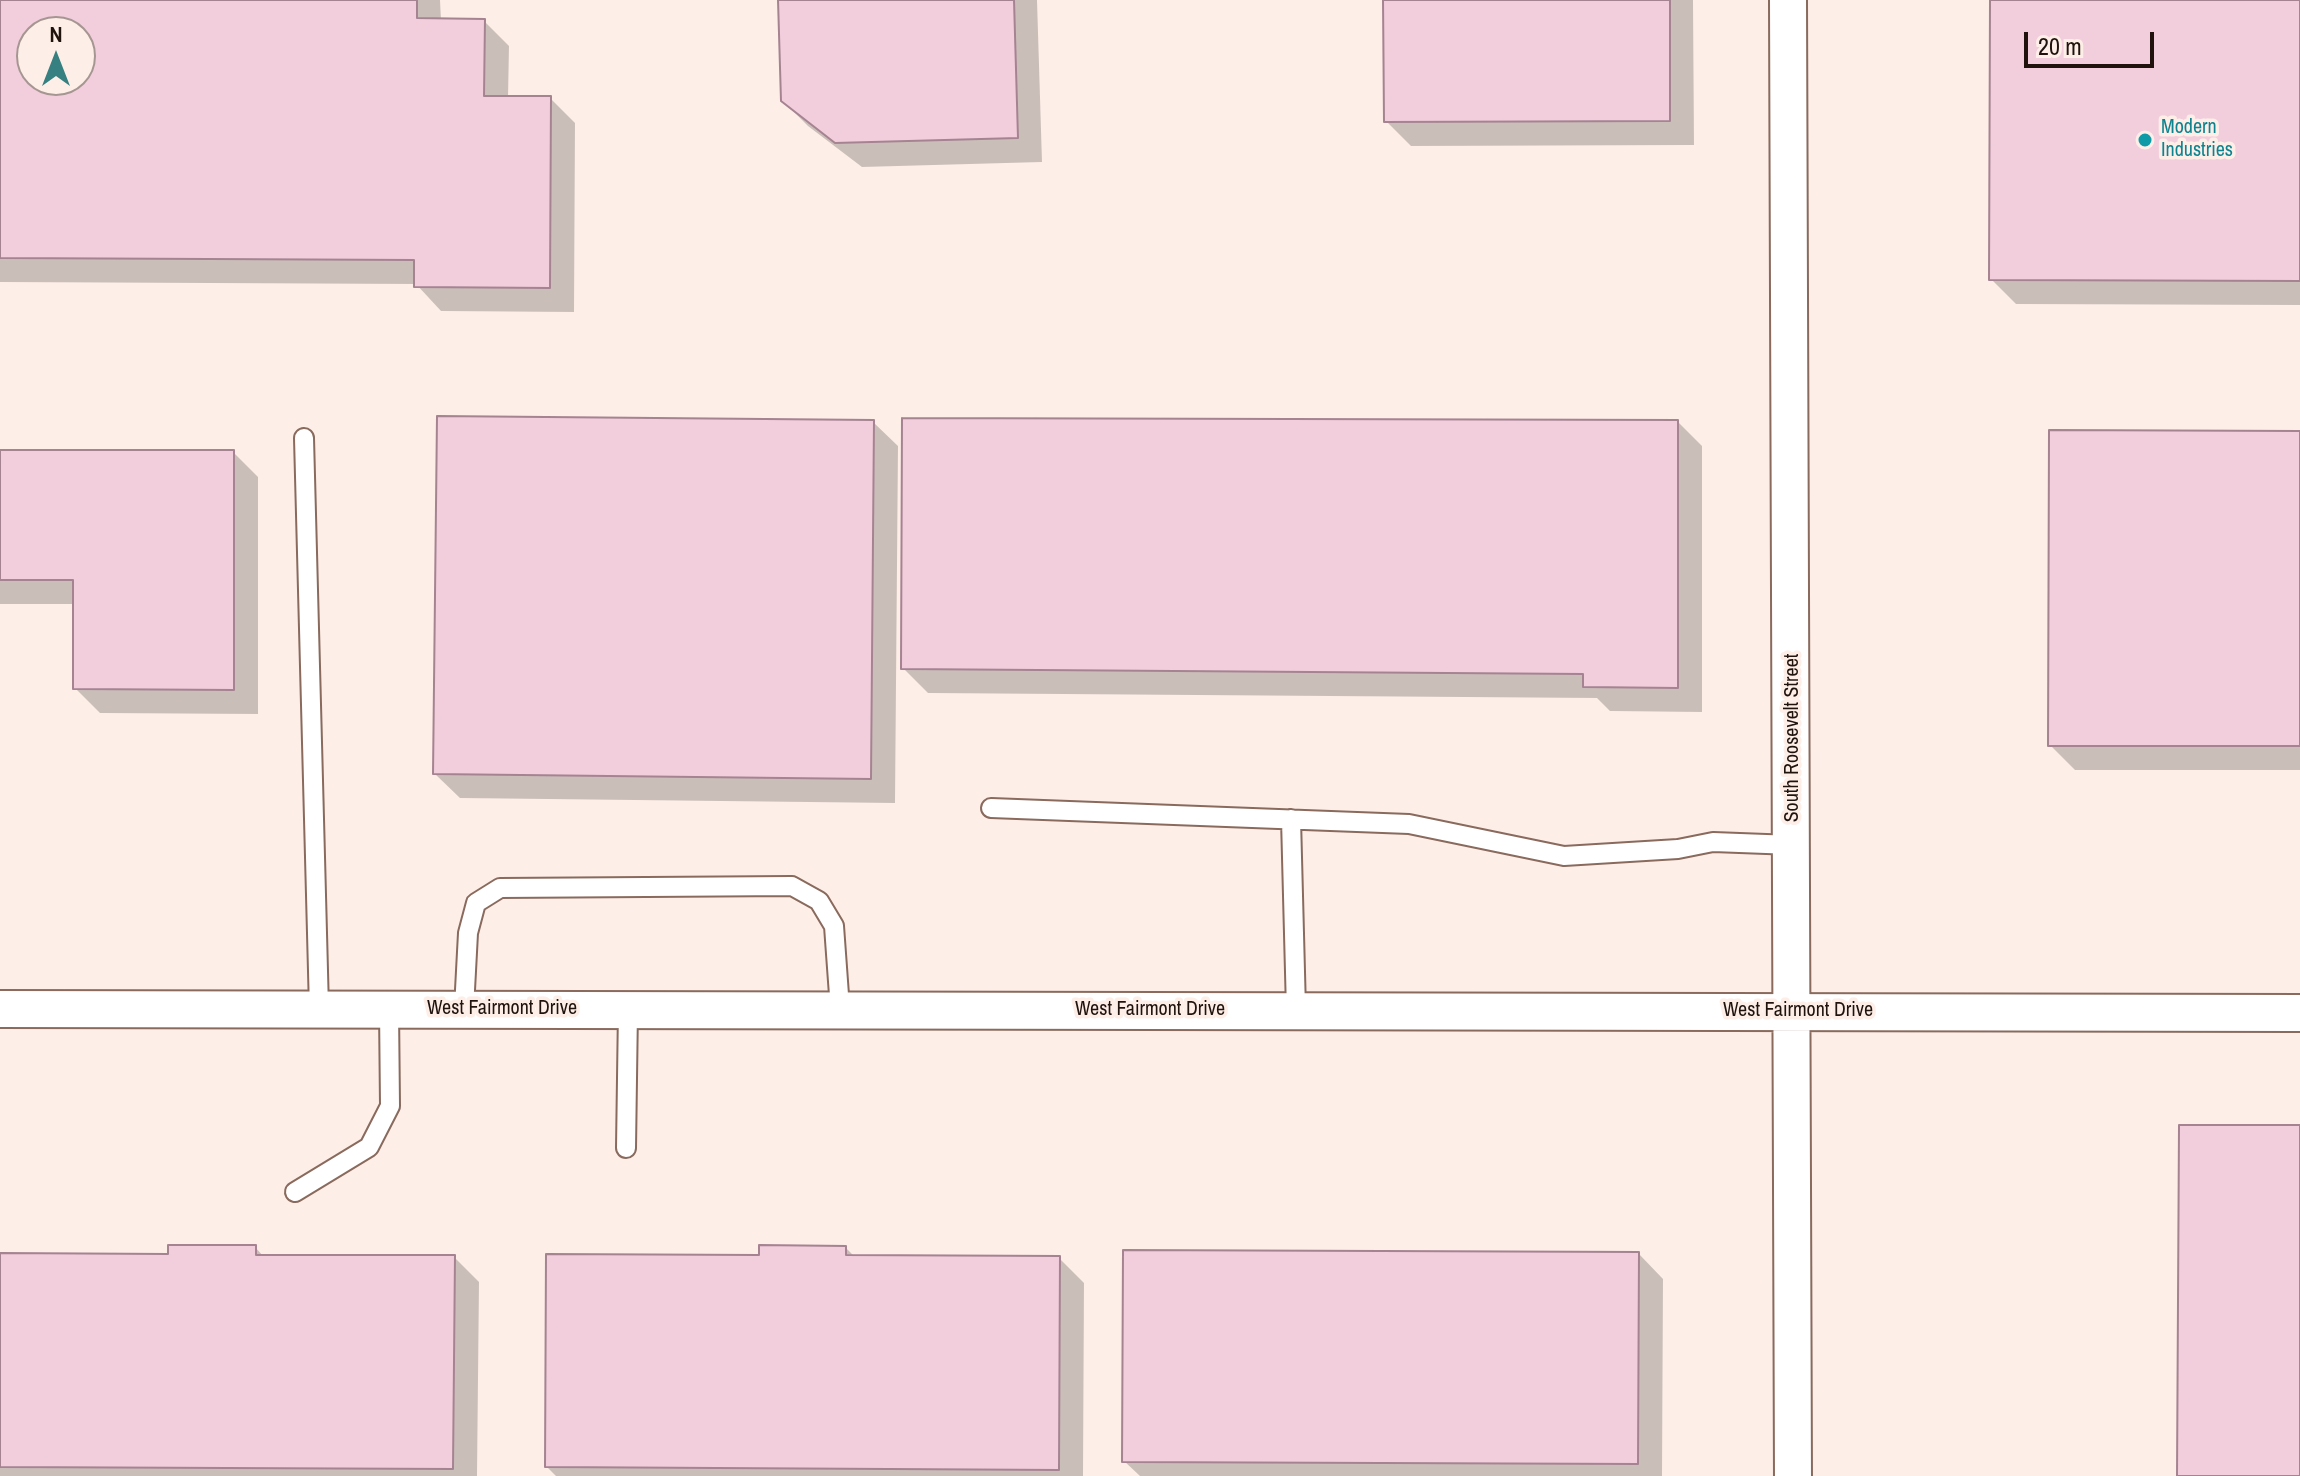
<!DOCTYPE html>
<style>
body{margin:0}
#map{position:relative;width:2300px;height:1476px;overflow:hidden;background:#fdeee8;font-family:"Archivo Narrow",sans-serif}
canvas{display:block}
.north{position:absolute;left:16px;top:16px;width:80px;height:80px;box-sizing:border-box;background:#fdeee8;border:2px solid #a59691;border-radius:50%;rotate:0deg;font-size:22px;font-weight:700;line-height:32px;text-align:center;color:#20130e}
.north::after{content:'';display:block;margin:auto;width:28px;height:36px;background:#378082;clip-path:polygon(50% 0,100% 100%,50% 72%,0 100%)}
.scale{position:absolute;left:2024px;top:32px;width:130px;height:36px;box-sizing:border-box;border:4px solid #20130e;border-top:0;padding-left:10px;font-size:24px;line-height:28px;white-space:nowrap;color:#20130e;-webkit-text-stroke:6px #fdeee8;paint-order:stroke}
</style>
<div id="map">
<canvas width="2300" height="1476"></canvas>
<div class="north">N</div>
<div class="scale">20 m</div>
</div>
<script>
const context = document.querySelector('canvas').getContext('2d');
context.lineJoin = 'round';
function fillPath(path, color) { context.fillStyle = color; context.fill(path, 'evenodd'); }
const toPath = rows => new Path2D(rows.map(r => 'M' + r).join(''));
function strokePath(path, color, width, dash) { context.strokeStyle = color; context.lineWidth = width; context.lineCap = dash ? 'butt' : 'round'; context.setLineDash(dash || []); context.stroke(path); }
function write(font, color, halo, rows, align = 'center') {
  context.font = font + ' "Archivo Narrow",sans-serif'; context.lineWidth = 7; context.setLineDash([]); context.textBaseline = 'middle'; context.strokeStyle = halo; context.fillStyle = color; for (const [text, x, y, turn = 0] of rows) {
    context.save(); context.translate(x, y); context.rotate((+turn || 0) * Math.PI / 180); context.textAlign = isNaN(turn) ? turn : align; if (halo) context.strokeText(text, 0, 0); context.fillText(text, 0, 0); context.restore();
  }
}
fillPath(toPath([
 [0,0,440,0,441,21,484,21,509,46,508,98,550,98,575,123,574,312,441,311,416,284,0,282],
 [32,32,80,32,80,80,32,80],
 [780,0,1037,0,1042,162,862,167,808,126,783,101],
 [1385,0,1693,0,1694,145,1411,146,1386,121],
 [1992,0,2300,0,2300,305,2016,304,1991,279],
 [873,422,898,446,895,803,460,798,435,774],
 [1678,422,1702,446,1702,712,1610,711,1597,698,928,693,903,668],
 [2300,433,2300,770,2075,770,2050,745],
 [0,452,233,452,258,477,258,714,100,713,75,688,75,604,0,604],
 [255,1247,264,1257,454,1257,479,1282,477,1476,0,1476,0,1255,170,1256],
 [846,1248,855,1257,1059,1258,1084,1283,1083,1476,556,1476,547,1467,761,1257],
 [1639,1254,1663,1279,1662,1476,1140,1476,1124,1461]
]), '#0003');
const building = toPath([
 [0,0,417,0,417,18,485,19,484,96,551,96,550,288,414,287,414,260,0,258,0,0],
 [32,32,80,32,80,80,32,80,32,32],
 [778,0,1014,0,1018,138,835,143,781,101,778,0],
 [1383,0,1670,0,1670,121,1384,122,1383,0],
 [1990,0,2300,0,2300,281,1989,280,1990,0],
 [437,416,874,420,871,779,433,774,437,416],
 [902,418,1678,420,1678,688,1583,687,1583,674,901,669,902,418],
 [2049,430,2300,431,2300,746,2048,746,2049,430],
 [0,450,234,450,234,690,73,689,73,580,0,580,0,450],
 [2179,1125,2300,1125,2300,1476,2177,1476,2179,1125],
 [168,1245,256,1245,256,1255,455,1255,453,1469,0,1467,0,1253,168,1254,168,1245],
 [759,1245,846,1246,846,1255,1060,1256,1059,1470,545,1467,546,1254,759,1255,759,1245],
 [1123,1250,1639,1252,1638,1464,1122,1462,1123,1250]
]);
fillPath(building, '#f2cddc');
strokePath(building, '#a58391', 2);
const lane = toPath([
 [304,438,319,1009],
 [991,808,1409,824,1564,856,1678,849,1713,842,1793,845],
 [1291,819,1296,1010],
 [464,1009,468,933,476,903,500,888,792,886,819,901,834,926,840,1009],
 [626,1148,628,1009],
 [295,1192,369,1147,390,1106,389,1009]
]);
const street = toPath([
 [1788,0,1793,1476],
 [0,1009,2300,1013]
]);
strokePath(lane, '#896a5d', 22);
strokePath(street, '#896a5d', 40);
strokePath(lane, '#fff', 18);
strokePath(street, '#fff', 36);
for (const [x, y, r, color] of [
 [2145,140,8,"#0f9aa8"]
]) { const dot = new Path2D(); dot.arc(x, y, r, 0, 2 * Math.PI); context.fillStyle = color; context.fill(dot); strokePath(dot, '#fdeee8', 3); }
write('20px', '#0d838f', '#fdeee8', [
 ["Modern",2161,128],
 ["Industries",2161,151]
], 'left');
write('20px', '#20130e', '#fdeee8', [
 ["South Roosevelt Street",1793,738,-90],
 ["West Fairmont Drive",502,1009],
 ["West Fairmont Drive",1150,1010],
 ["West Fairmont Drive",1798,1011]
]);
</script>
